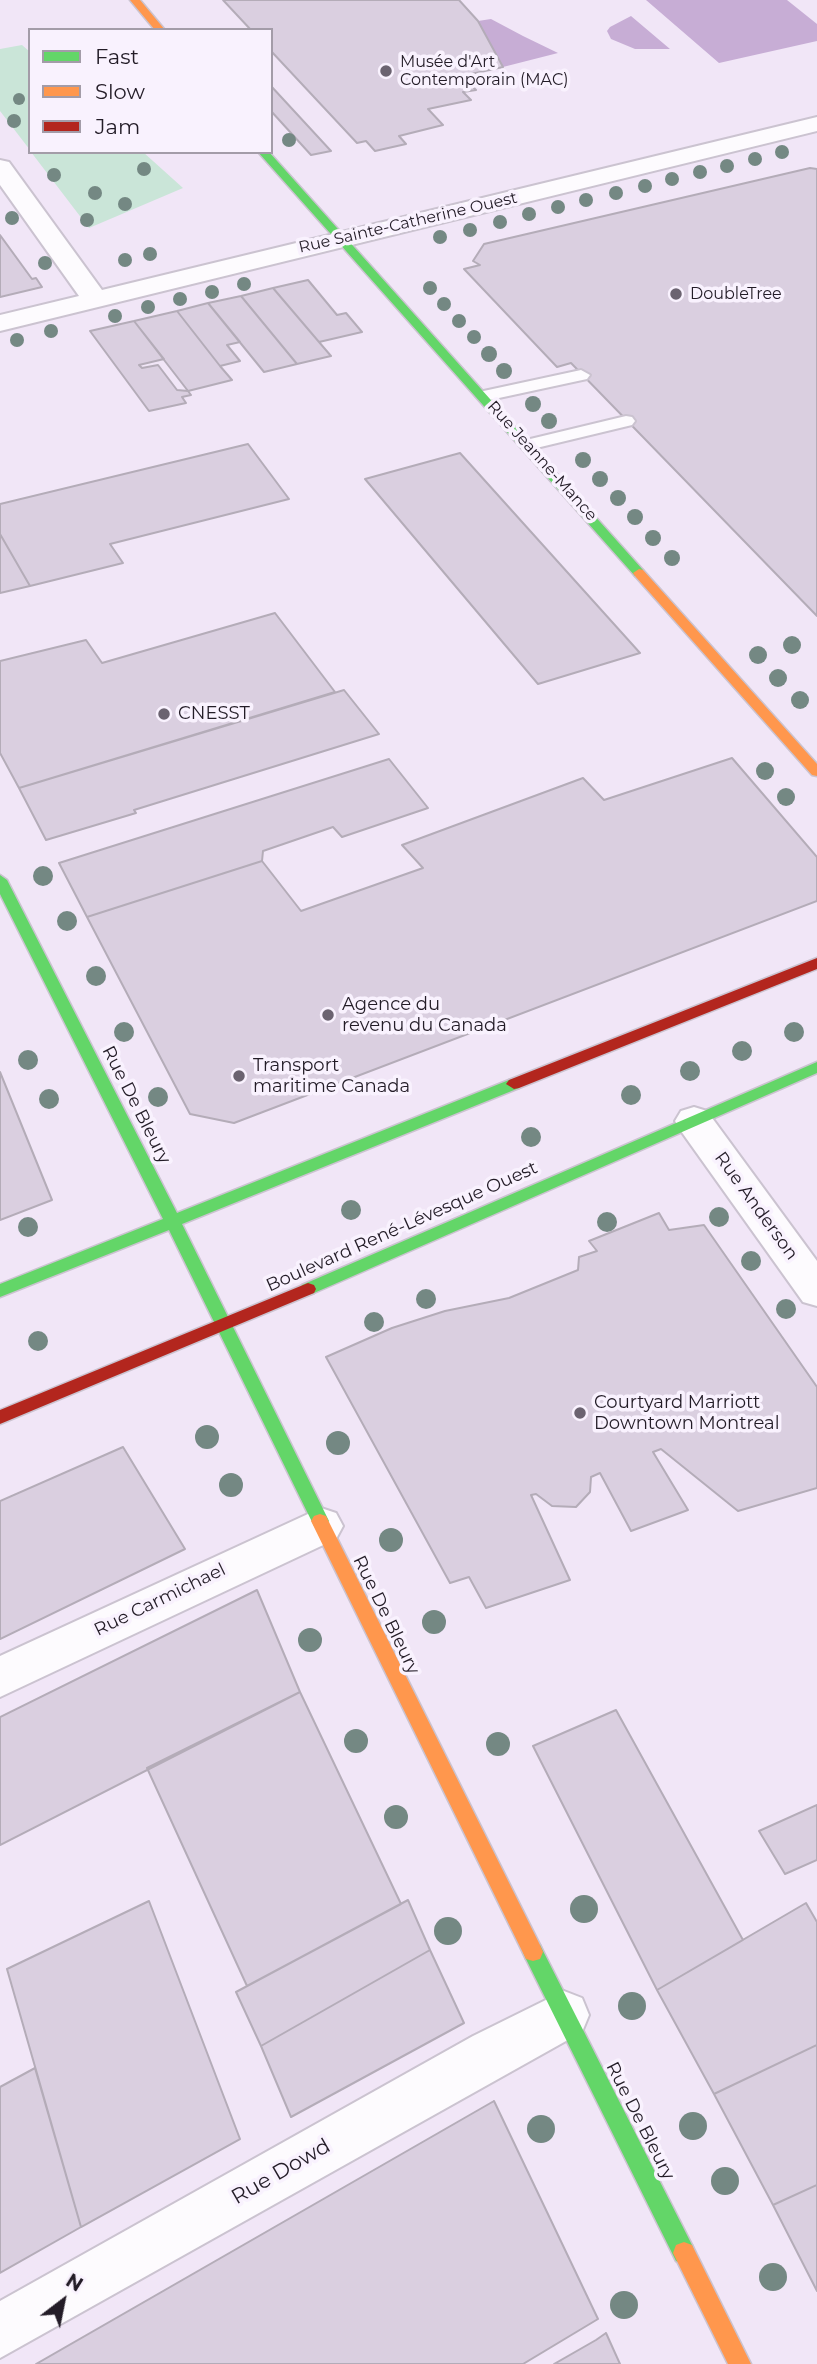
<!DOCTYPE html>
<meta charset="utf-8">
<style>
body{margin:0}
#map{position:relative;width:817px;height:2364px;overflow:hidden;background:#f1e6f7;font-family:Montserrat,sans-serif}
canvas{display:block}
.legend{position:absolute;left:28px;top:28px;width:245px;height:126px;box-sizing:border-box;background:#f9f2fe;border:2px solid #a39ca8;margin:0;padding:9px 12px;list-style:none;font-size:21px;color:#231c27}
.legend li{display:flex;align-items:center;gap:14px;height:35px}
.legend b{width:35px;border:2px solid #a39ca8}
.north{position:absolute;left:28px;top:2266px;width:70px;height:70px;-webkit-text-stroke:5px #f9f2fe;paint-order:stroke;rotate:32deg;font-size:19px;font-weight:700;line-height:28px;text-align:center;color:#231c27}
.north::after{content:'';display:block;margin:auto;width:24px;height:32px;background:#231c27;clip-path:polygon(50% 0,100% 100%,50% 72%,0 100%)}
</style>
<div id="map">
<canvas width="817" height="2364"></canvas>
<ul class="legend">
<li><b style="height:9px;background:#63d668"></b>Fast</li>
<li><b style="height:9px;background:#ff974d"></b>Slow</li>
<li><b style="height:9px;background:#b3261e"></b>Jam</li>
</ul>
<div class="north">N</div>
</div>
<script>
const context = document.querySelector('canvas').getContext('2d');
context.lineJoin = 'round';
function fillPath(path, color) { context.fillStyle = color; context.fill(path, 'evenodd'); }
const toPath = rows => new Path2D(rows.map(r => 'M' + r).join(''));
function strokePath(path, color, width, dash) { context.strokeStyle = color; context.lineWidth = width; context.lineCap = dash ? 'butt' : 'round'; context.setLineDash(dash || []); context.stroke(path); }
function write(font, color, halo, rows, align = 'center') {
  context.font = font + ' Montserrat,sans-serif'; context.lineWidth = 7; context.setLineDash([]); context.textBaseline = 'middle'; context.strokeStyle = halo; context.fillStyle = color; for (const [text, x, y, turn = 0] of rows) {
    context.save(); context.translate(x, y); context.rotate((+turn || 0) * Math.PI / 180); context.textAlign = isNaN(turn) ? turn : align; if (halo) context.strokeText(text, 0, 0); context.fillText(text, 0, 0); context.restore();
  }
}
fillPath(toPath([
 [22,45,30,52,30,150,0,111,0,49],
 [31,152,143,152,183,188,89,228]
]), '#cae5d8');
fillPath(toPath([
 [646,0,787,0,817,24,817,41,719,63],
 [631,16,670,49,635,49,611,39,607,31,610,27],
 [491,19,523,36,558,53,503,67,478,21]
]), '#c7add5');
const building = toPath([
 [223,0,459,0,478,21,503,67,462,76,476,90,463,92,471,100,428,109,443,125,399,136,406,144,375,151,366,141,357,143,271,51,271,30,251,30,223,0],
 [271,86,331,151,311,155,271,111,271,86],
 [810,168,817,169,817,616,571,363,557,367,464,269,480,265,473,261,484,244,810,168],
 [0,235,32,279,36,278,42,287,0,297,0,235],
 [308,280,337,315,346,313,362,332,319,342,273,288,308,280],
 [273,288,319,342,331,356,297,364,241,296,273,288],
 [241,296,297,364,264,372,208,303,241,296],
 [208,303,240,342,227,345,240,361,220,366,177,311,208,303],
 [177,311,220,366,232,380,188,391,134,321,177,311],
 [134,321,164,359,139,365,142,368,158,365,177,390,188,391,191,395,182,397,186,403,149,411,90,331,134,321],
 [248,444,289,499,110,544,123,563,30,586,0,534,0,504,248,444],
 [460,453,640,653,538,684,365,479,460,453],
 [0,534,30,586,0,593,0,534],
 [275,613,335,692,19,788,0,753,0,661,86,640,102,663,275,613],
 [344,690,379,734,134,810,136,813,46,840,19,788,344,690],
 [732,758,817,857,817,901,234,1123,190,1114,87,917,262,861,301,911,423,868,402,845,583,778,604,800,732,758],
 [389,759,428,808,342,837,333,827,263,851,262,861,87,917,59,863,389,759],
 [0,1072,52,1200,0,1220,0,1072],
 [659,1213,669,1230,704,1225,817,1387,817,1488,738,1511,661,1449,653,1452,688,1510,631,1531,600,1473,591,1477,590,1492,576,1507,552,1506,536,1494,531,1495,570,1580,486,1608,469,1577,450,1583,326,1357,392,1328,445,1311,509,1298,578,1270,579,1257,597,1251,589,1241,659,1213],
 [123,1447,185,1549,0,1639,0,1501,123,1447],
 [257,1590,300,1692,0,1845,0,1717,257,1590],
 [300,1692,401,1904,247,1986,147,1768,300,1692],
 [616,1710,743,1940,657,1990,533,1746,616,1710],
 [817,1805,817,1860,785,1874,759,1831,817,1805],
 [408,1900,430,1950,261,2046,236,1992,408,1900],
 [149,1901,240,2139,81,2227,7,1969,149,1901],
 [806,1903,817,1922,817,2045,714,2094,657,1990,806,1903],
 [430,1950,464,2023,291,2117,261,2046,430,1950],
 [817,2045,817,2185,773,2205,714,2094,817,2045],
 [35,2068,81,2227,0,2273,0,2087,35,2068],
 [494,2101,598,2319,523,2364,36,2364,494,2101],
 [817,2185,817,2291,773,2205,817,2185],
 [606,2333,620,2364,554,2364,596,2340,606,2333]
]);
fillPath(building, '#dacfe0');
strokePath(building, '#b4acb8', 2);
const lane = toPath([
 [581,370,590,375,587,379,485,401,476,396,479,392,581,370],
 [626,416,632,417,635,421,632,425,528,450,519,445,522,441,626,416]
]);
const street = toPath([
 [817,117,817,131,0,331,0,315,79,296,0,185,0,160,9,162,102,290,817,117],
 [694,1107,707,1111,817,1261,817,1306,803,1302,681,1131,675,1121,681,1111,694,1107],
 [321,1508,336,1513,343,1526,336,1539,0,1697,0,1656,321,1508],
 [564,1991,582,1998,589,2015,582,2032,0,2358,0,2301,473,2036,564,1991]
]);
const fast = toPath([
 [258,152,269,152,643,570,643,576,635,576,258,152],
 [0,875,7,880,177,1213,509,1080,514,1079,522,1084,519,1088,182,1224,329,1521,326,1526,320,1528,314,1526,169,1230,0,1297,0,1284,163,1219,0,894,0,875],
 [817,1062,817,1073,314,1293,308,1295,302,1293,300,1289,302,1285,817,1062],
 [533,1943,540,1945,692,2245,695,2253,692,2261,684,2264,676,2261,526,1959,523,1952,526,1945,533,1943]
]);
const slow = toPath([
 [130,0,140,0,165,30,155,30,130,0],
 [639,569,643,570,817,764,817,776,812,775,635,576,633,573,639,569],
 [320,1514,326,1516,540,1945,543,1952,540,1959,533,1961,526,1959,311,1521,314,1516,320,1514],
 [684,2242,692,2245,751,2364,728,2364,673,2253,676,2245,684,2242]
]);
const jam = toPath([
 [817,958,817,969,519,1088,514,1089,506,1084,509,1080,817,958],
 [308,1283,314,1285,316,1289,314,1293,0,1424,0,1410,308,1283]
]);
strokePath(lane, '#cbc3d0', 4);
strokePath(street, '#cbc3d0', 4);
strokePath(fast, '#cbc3d0', 3);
strokePath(slow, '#cbc3d0', 3);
strokePath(jam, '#cbc3d0', 3);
fillPath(lane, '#fdfbfe');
fillPath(street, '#fdfbfe');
fillPath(fast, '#63d668');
fillPath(slow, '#ff974d');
fillPath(jam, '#b3261e');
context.fillStyle = '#748883';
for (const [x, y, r] of [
 [19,99,6],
 [14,121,7],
 [289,140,7],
 [782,152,7],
 [755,159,7],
 [727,166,7],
 [144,169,7],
 [700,172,7],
 [54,175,7],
 [672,179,7],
 [645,186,7],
 [95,193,7],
 [616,193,7],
 [586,200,7],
 [125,204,7],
 [558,207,7],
 [529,214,7],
 [12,218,7],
 [87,220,7],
 [500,222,7],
 [470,230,7],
 [440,237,7],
 [150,254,7],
 [125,260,7],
 [45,263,7],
 [244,284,7],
 [430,288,7],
 [212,292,7],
 [180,299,7],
 [444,304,7],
 [148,307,7],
 [115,316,7],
 [459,321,7],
 [51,331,7],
 [474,337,7],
 [17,340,7],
 [489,354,8],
 [504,371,8],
 [533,404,8],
 [549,421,8],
 [583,460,8],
 [600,479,8],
 [618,498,8],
 [635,517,8],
 [653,538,8],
 [672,558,8],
 [792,645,9],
 [758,655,9],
 [778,678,9],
 [800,700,9],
 [765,771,9],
 [786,797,9],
 [43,876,10],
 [67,921,10],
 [96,976,10],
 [124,1032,10],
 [794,1032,10],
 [742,1051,10],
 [28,1060,10],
 [690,1071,10],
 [631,1095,10],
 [158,1097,10],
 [49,1099,10],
 [531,1137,10],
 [351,1210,10],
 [719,1217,10],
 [607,1222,10],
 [28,1227,10],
 [751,1261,10],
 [426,1299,10],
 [786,1309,10],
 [374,1322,10],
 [38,1341,10],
 [207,1437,12],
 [338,1443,12],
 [231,1485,12],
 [391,1540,12],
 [434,1622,12],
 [310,1640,12],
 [356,1741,12],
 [498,1744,12],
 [396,1817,12],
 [584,1909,14],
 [448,1931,14],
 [632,2006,14],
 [693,2126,14],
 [541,2129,14],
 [725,2181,14],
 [773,2277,14],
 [624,2305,14]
]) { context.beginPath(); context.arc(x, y, r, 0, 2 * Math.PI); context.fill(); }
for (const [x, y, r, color] of [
 [386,71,7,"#6b6370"],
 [676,294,7,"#6b6370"],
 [164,714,7,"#6b6370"],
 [328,1015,7,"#6b6370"],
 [239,1076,7,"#6b6370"],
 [580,1413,7,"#6b6370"]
]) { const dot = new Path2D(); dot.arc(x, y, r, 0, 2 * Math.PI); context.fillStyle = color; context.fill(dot); strokePath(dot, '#f9f2fe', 2.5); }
write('16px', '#231c27', '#f9f2fe', [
 ["Musée d'Art",400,62],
 ["Contemporain (MAC)",400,80],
 ["DoubleTree",690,294]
], 'left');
write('16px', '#231c27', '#f9f2fe', [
 ["Rue Sainte-Catherine Ouest",408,223,-13],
 ["Rue Jeanne-Mance",542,461,48]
]);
write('18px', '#231c27', '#f9f2fe', [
 ["CNESST",178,714],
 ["Agence du",342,1005],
 ["revenu du Canada",342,1026],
 ["Transport",253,1066],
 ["maritime Canada",253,1087],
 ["Courtyard Marriott",594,1403],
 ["Downtown Montreal",594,1424]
], 'left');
write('18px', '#231c27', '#f9f2fe', [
 ["Rue De Bleury",136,1105,63],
 ["Rue Anderson",756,1206,54],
 ["Boulevard René-Lévesque Ouest",402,1227,-24],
 ["Rue Carmichael",160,1600,-26],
 ["Rue De Bleury",386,1615,64],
 ["Rue De Bleury",640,2121,63]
]);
write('21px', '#231c27', '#f9f2fe', [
 ["Rue Dowd",281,2172,-30]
]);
</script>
